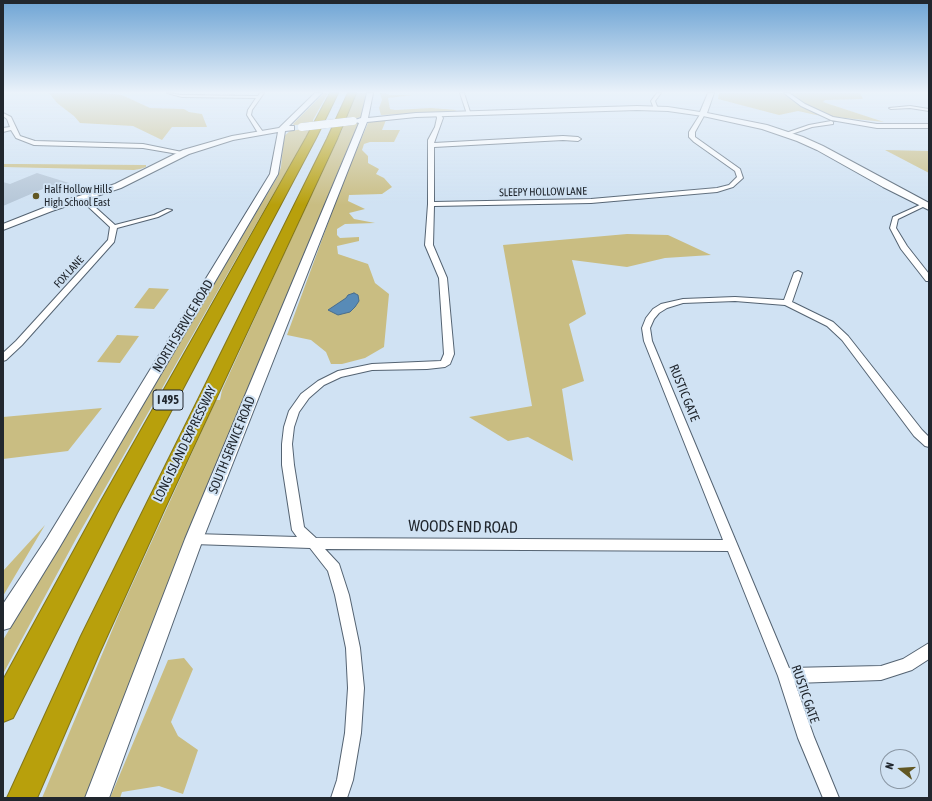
<!DOCTYPE html>
<style>
body{margin:0}
#map{position:relative;width:932px;height:801px;overflow:hidden;background:#d0e2f3;font-family:"Asap Condensed",sans-serif}
canvas{display:block}
.frame{position:absolute;inset:0;border:4px solid #21272e;pointer-events:none}
.north{position:absolute;left:880px;top:749px;width:40px;height:40px;box-sizing:border-box;background:#d0e2f3;border:1px solid #8a97a4;border-radius:50%;rotate:287deg;font-size:11px;font-weight:700;line-height:16px;text-align:center;color:#21272e}
.north::after{content:'';display:block;margin:auto;width:14px;height:18px;background:#615723;clip-path:polygon(50% 0,100% 100%,50% 72%,0 100%)}
</style>
<div id="map">
<canvas width="932" height="801"></canvas>
<div class="frame"></div>
<div class="north">N</div>
</div>
<script>
const context = document.querySelector('canvas').getContext('2d');
context.lineJoin = 'round';
function fillPath(path, color) { context.fillStyle = color; context.fill(path, 'evenodd'); }
const toPath = rows => new Path2D(rows.map(r => 'M' + r).join(''));
function strokePath(path, color, width, dash) { context.strokeStyle = color; context.lineWidth = width; context.lineCap = dash ? 'butt' : 'round'; context.setLineDash(dash || []); context.stroke(path); }
function write(font, color, halo, rows, align = 'center') {
  context.font = font + ' "Asap Condensed",sans-serif'; context.lineWidth = 4; context.setLineDash([]); context.textBaseline = 'middle'; context.strokeStyle = halo; context.fillStyle = color; for (const [text, x, y, turn = 0] of rows) {
    context.save(); context.translate(x, y); context.rotate((+turn || 0) * Math.PI / 180); context.textAlign = isNaN(turn) ? turn : align; if (halo) context.strokeText(text, 0, 0); context.fillText(text, 0, 0); context.restore();
  }
}
fillPath(toPath([
 [49,93,101,93,122,95,150,108,184,109,189,112,202,114,207,127,172,127,162,140,133,126,80,123,74,116,57,103],
 [324,93,328,93,313,120,313,124,294,125,293,124],
 [356,93,368,93,361,117,344,121],
 [380,93,386,93,390,95,413,95,388,98,390,109,395,110,431,108,457,110,452,112,381,115,379,108,382,100],
 [719,93,860,93,863,99,825,100,823,102,884,122,816,115,798,111,779,115,718,99],
 [386,120,382,130,400,130,394,142,370,142,364,144,362,150,368,156,368,163,379,169,376,174,384,178,392,187,382,194,349,195,348,201,365,209,349,213,354,219,375,223,345,224,337,229,337,235,340,238,359,237,359,241,337,246,338,254,368,264,375,283,389,294,384,347,365,358,342,364,331,364,326,352,311,340,287,335,342,185,368,123,370,122],
 [355,122,359,123,344,157,160,604,85,798,42,798,121,609,216,400,220,400,222,390,274,276,342,130,343,124],
 [311,128,77,537,3,674,3,640,278,176,281,167,284,136,290,131],
 [885,150,929,151,929,173],
 [3,164,20,164,146,165,146,167,140,169,134,170,3,167],
 [627,234,668,235,711,255,665,258,627,267,572,260,586,314,569,324,584,381,562,389,573,461,528,437,508,441,469,417,532,406,503,245],
 [149,288,169,289,154,309,134,308],
 [117,335,139,336,120,363,97,362],
 [102,408,68,451,3,459,3,417],
 [45,525,3,596,3,571],
 [184,658,193,669,171,722,178,736,198,750,183,794,159,786,122,792,120,798,110,798,168,660]
]), '#c9bd82');
const water = toPath([
 [354,293,358,295,359,301,355,307,350,312,338,315,328,310,346,298,348,295,354,293]
]);
fillPath(water, '#588bb7');
strokePath(water, '#486d8e', 1);
fillPath(toPath([
 [37,173,69,183,52,190,45,188,3,206,3,182,10,184]
]), '#b5c6d7');
const street = toPath([
 [167,93,182,95,258,96,260,93,264,93,252,110,251,115,263,132,258,133,247,115,248,110,256,98,182,97,167,93],
 [460,93,464,93,471,115,467,114,460,93],
 [657,93,661,93,655,101,658,109,656,110,654,109,651,101,657,93],
 [784,93,789,93,805,104,833,117,877,124,929,124,929,128,877,128,831,120,801,106,784,93],
 [910,106,929,109,929,111,910,108,891,109,889,108,910,106],
 [3,113,11,117,20,136,35,141,143,144,187,153,184,155,143,148,34,145,16,138,11,130,3,132,3,128,10,127,7,119,3,116,3,113],
 [701,113,705,114,695,132,695,137,740,169,743,178,733,187,717,192,591,203,434,206,433,245,447,278,454,354,450,364,445,367,427,369,372,370,341,377,324,385,309,398,299,412,294,427,292,444,294,465,304,527,316,538,723,540,644,341,642,328,646,318,653,309,661,304,683,299,735,297,784,300,794,273,798,271,802,273,792,302,833,322,848,336,922,430,929,437,929,447,925,446,914,436,842,340,827,326,785,305,735,301,683,303,667,308,659,313,654,319,650,328,652,341,789,668,881,666,903,659,929,643,929,659,912,670,881,680,795,683,814,737,839,798,823,798,798,738,778,676,728,551,325,549,339,564,349,595,360,648,364,688,361,733,353,780,347,798,331,798,337,780,345,733,348,688,346,648,335,595,328,571,310,548,194,544,190,543,188,539,190,535,194,534,297,537,292,530,282,465,282,444,284,427,289,411,301,394,318,381,338,371,372,364,441,361,444,354,439,278,425,245,428,204,428,140,435,127,437,118,436,114,440,114,443,118,434,143,563,136,578,137,581,139,578,141,563,140,434,147,434,202,591,199,717,188,729,185,737,177,735,171,694,142,689,137,689,132,701,113],
 [831,121,833,122,833,124,812,127,786,136,783,134,809,125,831,121],
 [80,197,84,197,115,225,154,215,167,209,172,210,158,217,117,228,114,242,22,345,6,360,3,361,3,353,16,341,108,240,110,227,80,199,80,197],
 [922,204,927,205,898,219,896,228,907,246,929,274,929,281,926,281,901,249,890,228,893,217,922,204]
]);
const secondary = toPath([
 [315,93,322,93,289,126,294,126,294,130,285,131,278,174,59,548,10,628,3,630,3,604,47,538,270,174,278,132,233,140,189,154,121,188,52,211,3,230,3,224,46,207,115,184,183,150,232,136,279,128,315,93],
 [367,93,373,93,368,118,416,113,637,106,668,107,700,112,708,93,714,93,707,113,767,125,803,137,823,146,929,203,929,210,883,187,817,150,797,141,762,129,703,116,668,111,637,110,416,117,367,122,203,539,109,798,85,798,185,539,359,123,352,121,361,118,367,93]
]);
const highway = toPath([
 [330,93,338,93,316,138,117,513,13,718,3,722,3,680,101,501,306,138,330,93],
 [348,93,356,93,337,139,165,508,99,654,37,798,7,798,81,636,327,139,348,93]
]);
strokePath(street, '#546372', 2);
strokePath(secondary, '#546372', 2);
strokePath(highway, '#837618', 2);
fillPath(street, '#fff');
fillPath(secondary, '#fff');
fillPath(highway, '#b8a00c');
const secondaryBridge = toPath([
 [302,127,353,121]
]);
strokePath(secondaryBridge, '#546372', 8, []);
strokePath(secondaryBridge, '#fff', 8);
const sky = context.createLinearGradient(0, 0, 0, 205);
sky.addColorStop(0, '#6ea4d4');
sky.addColorStop(0.45, '#eaf2fa');
sky.addColorStop(1, '#eaf2fa00');
context.fillStyle = sky;
context.fillRect(0, 0, 932, 205);
for (const [x, y, r, color] of [
 [36,196,4,"#615723"]
]) { const dot = new Path2D(); dot.arc(x, y, r, 0, 2 * Math.PI); context.fillStyle = color; context.fill(dot); strokePath(dot, '#d0e2f3', 1.5); }
write('11px', '#21272e', '#d0e2f3', [
 ["Half Hollow Hills",44,190],
 ["High School East",44,203]
], 'left');
write('11px', '#21272e', '#d0e2f3', [
 ["SLEEPY HOLLOW LANE",543,192,-1],
 ["FOX LANE",69,272,-48]
]);
for (const [x, y, w] of [
 [168,400,30]
]) { const box = new Path2D(); box.roundRect(x - w / 2, y - 10, w, 20, 3); context.fillStyle = '#d0e2f3'; context.fill(box); strokePath(box, '#21272e', 1); }
write('bold 12px', '#21272e', null, [
 ["I 495",168,400]
]);
write('13px', '#21272e', '#d0e2f3', [
 ["NORTH SERVICE ROAD",183,326,-59],
 ["RUSTIC GATE",684,393,68],
 ["LONG ISLAND EXPRESSWAY",185,444,-64],
 ["SOUTH SERVICE ROAD",232,445,-68],
 ["RUSTIC GATE",805,694,71]
]);
write('16px', '#21272e', '#d0e2f3', [
 ["WOODS END ROAD",463,527,1]
]);
</script>
